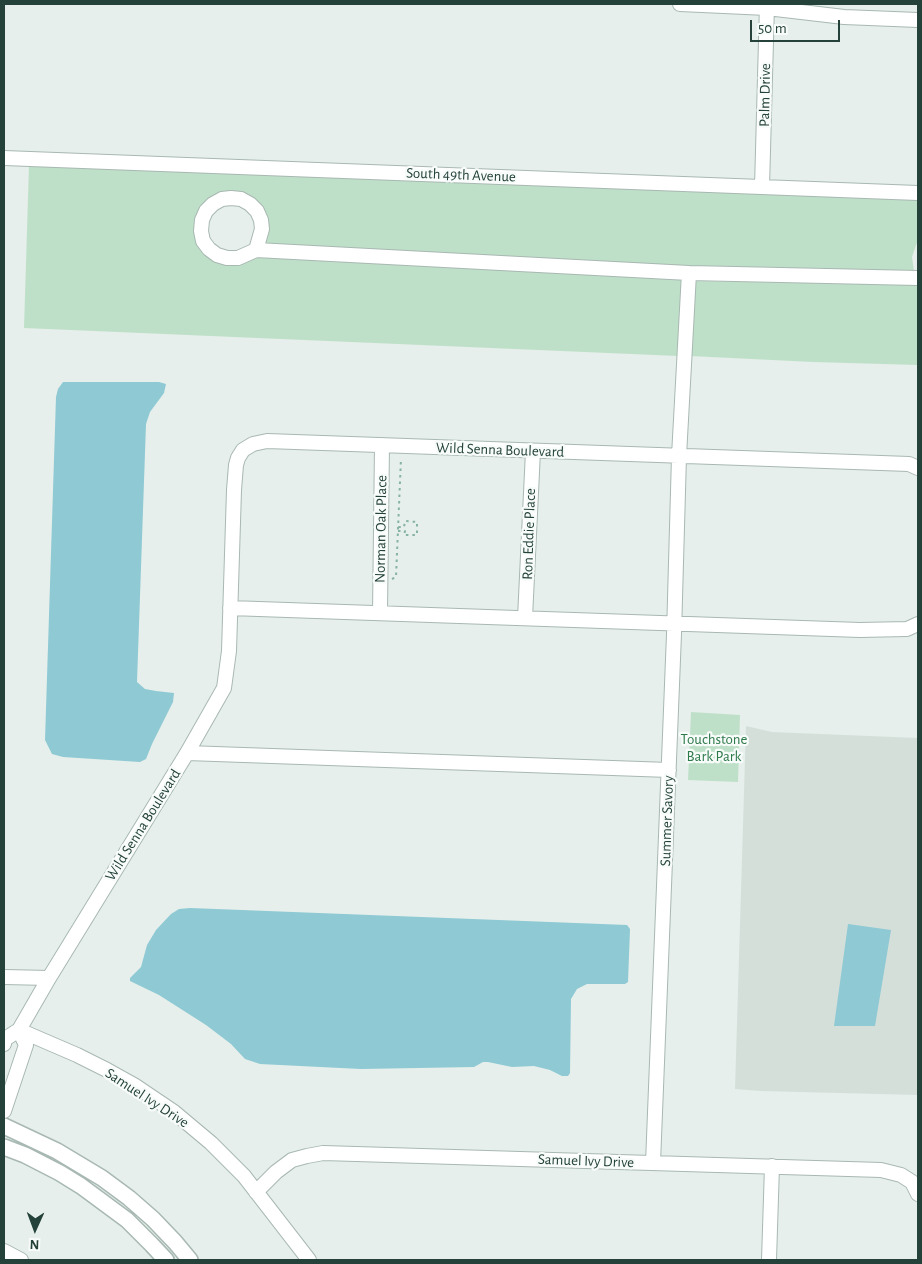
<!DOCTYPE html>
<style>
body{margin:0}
#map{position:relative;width:922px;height:1264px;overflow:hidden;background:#e6efeb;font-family:"Alegreya Sans",sans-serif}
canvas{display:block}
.frame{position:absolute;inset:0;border:5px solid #24423a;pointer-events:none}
.north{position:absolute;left:10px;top:1204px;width:50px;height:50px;-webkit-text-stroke:4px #f7fbf9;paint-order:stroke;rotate:182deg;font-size:14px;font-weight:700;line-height:20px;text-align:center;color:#24423a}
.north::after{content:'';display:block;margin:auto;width:18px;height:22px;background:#24423a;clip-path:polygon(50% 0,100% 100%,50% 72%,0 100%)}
.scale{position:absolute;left:750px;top:20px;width:90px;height:22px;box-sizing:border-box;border:2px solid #24423a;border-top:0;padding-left:6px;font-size:15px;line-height:18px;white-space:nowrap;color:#24423a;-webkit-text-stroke:4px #f7fbf9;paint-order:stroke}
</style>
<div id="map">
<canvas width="922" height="1264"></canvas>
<div class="frame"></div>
<div class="north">N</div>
<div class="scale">50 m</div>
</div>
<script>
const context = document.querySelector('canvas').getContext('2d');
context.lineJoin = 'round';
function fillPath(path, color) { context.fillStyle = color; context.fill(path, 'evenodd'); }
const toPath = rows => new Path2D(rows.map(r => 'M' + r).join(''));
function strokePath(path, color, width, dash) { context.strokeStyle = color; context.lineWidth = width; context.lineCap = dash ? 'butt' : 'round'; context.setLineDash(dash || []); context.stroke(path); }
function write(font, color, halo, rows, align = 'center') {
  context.font = font + ' "Alegreya Sans",sans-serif'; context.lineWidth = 4.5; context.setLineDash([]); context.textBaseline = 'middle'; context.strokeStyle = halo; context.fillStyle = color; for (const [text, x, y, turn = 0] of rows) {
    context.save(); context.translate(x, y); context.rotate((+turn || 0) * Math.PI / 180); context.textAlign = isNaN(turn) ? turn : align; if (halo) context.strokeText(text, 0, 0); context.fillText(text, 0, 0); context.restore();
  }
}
fillPath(toPath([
 [746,726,772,732,918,738,918,1095,760,1091,735,1089]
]), '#d4dfda');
fillPath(toPath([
 [29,165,918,200,918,241,916,245,912,257,914,271,689,266,265,243,268,228,242,192,232,191,221,192,210,198,202,206,206,255,214,261,227,265,240,265,257,257,682,280,678,356,24,328],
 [694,281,918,285,918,365,813,362,690,356],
 [691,712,740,715,738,782,688,780]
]), '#bfe0c8');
fillPath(toPath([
 [63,382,159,382,166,384,164,393,150,412,146,424,137,682,145,689,156,691,174,693,173,702,152,744,146,759,140,762,63,757,52,754,45,740,56,397,58,389],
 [190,908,627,925,630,929,628,982,625,984,587,984,577,989,571,999,570,1073,568,1076,562,1076,550,1070,534,1066,512,1067,488,1062,483,1062,474,1067,361,1069,260,1064,245,1059,231,1044,206,1025,159,995,130,981,130,978,141,967,147,945,156,930,171,914,179,909],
 [848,924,891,930,875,1026,834,1026]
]), '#8ec9d4');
const minor = toPath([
 [680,4,767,8,844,17,918,20],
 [4,158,918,193],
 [762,187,767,4],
 [231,198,241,199,250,204,257,211,261,220,262,229,256,250,238,258,227,258,217,255,209,249,203,241,201,231,202,220,206,211,213,204,222,199,231,198],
 [256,250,689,273],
 [230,608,860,630,907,629,918,624],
 [380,613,382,445],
 [525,618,533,451],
 [187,753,669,770],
 [4,977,49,978],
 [19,1030,77,1055,107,1070,134,1085,174,1112,211,1143,244,1176,309,1260],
 [4,1044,5,1039,19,1030,49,978,187,753,224,688,229,651,234,490,236,465,238,458,243,450,253,444,267,441,909,464,918,468],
 [4,1111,26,1045,19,1030],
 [653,1163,674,634,679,456,689,273,918,278],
 [256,1192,276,1172,292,1160,307,1156,323,1153,881,1170,901,1175,912,1182,918,1194],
 [4,1251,21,1260],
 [769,1260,772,1166]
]);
const tertiary = toPath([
 [4,1126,57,1151,102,1178,129,1198,153,1219,175,1242,190,1260],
 [4,1147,25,1155,60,1173,81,1186,127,1220,152,1245,166,1260]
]);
strokePath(minor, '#a8b8b2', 16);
strokePath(tertiary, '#a8b8b2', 18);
strokePath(toPath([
 [398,531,405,531,404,535,417,535,417,522,405,521,404,527,398,527],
 [392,579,396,577,401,458]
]), '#86b3a5', 2, [2.5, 4]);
strokePath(minor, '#fff', 14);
strokePath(tertiary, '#fff', 15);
write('15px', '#24423a', '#f7fbf9', [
 ["Palm Drive",765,95,-89],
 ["South 49th Avenue",461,175,2],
 ["Wild Senna Boulevard",500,450,2],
 ["Norman Oak Place",381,529,-89],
 ["Ron Eddie Place",529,534,-88],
 ["Summer Savory",667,821,-88],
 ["Wild Senna Boulevard",143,825,-58],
 ["Samuel Ivy Drive",147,1098,33],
 ["Samuel Ivy Drive",586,1161,2]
]);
write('15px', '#2d7a4b', '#f7fbf9', [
 ["Touchstone",714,739],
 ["Bark Park",714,756]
]);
</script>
